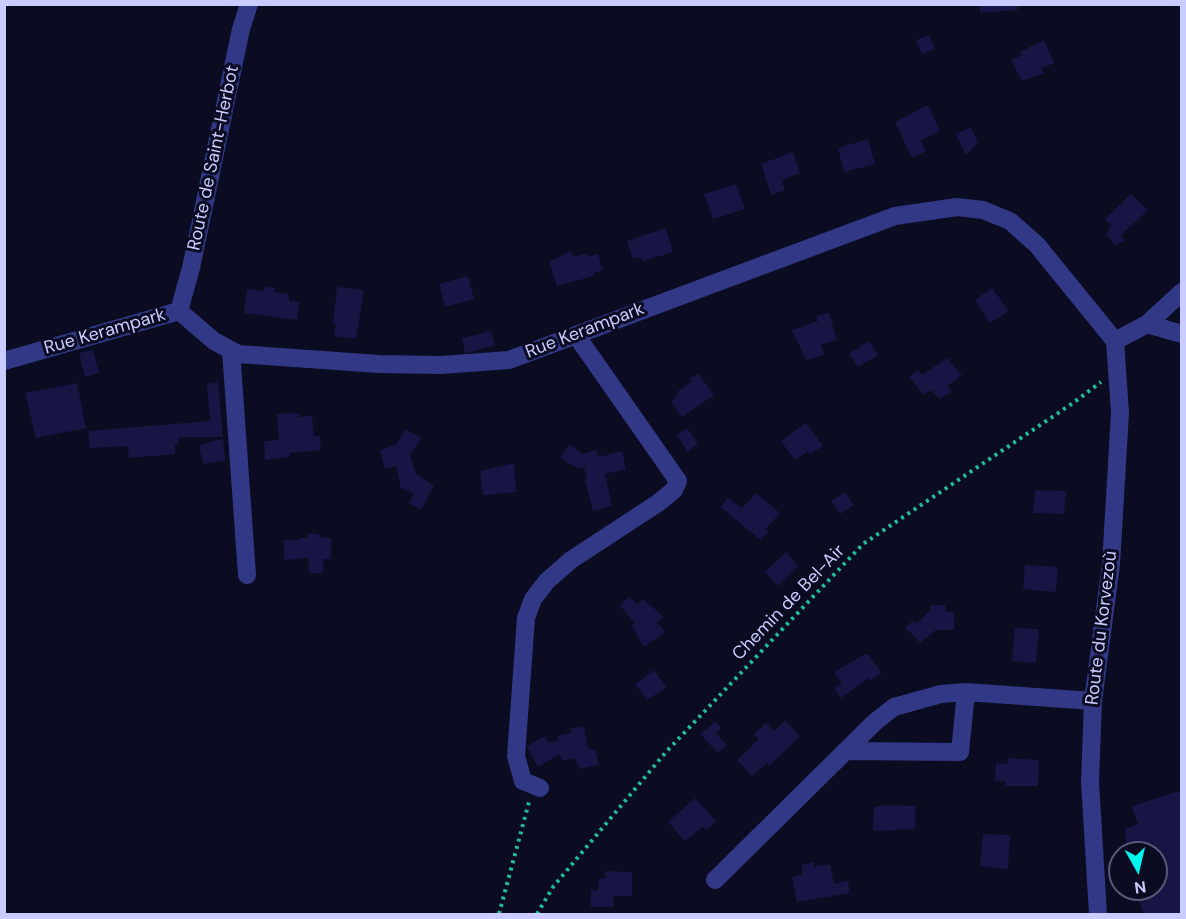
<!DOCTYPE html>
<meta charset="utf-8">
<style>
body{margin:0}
#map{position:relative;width:1186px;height:919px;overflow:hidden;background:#0b0b21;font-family:"DM Sans",sans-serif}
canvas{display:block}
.frame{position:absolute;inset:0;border:6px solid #cacbff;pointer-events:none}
.north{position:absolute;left:1108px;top:841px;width:60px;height:60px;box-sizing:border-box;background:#0b0b21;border:2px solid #57587a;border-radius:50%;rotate:172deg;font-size:16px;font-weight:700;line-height:24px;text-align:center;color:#cacbff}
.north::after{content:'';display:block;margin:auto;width:21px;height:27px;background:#00f5ee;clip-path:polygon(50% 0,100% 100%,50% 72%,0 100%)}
</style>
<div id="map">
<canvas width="1186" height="919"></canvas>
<div class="frame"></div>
<div class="north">N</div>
</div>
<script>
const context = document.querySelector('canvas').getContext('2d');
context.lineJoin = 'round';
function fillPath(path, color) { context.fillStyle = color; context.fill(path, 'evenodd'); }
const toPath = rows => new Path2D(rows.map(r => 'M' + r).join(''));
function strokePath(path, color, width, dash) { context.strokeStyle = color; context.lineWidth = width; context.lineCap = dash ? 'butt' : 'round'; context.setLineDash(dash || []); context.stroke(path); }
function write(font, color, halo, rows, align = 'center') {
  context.font = font + ' "DM Sans",sans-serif'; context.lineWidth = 6; context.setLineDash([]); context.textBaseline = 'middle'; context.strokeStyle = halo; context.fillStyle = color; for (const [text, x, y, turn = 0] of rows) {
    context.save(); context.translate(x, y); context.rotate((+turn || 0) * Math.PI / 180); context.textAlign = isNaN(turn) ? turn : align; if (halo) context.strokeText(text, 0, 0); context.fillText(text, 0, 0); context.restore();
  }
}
fillPath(toPath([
 [979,4,1017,4,1018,10,980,13],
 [929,35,935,49,922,54,916,40],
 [1044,40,1054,63,1041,69,1044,73,1022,81,1011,60,1022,55,1020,52],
 [928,105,940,131,921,140,926,151,912,158,895,122],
 [971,127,978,142,966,156,956,134],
 [868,139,875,164,844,172,838,148],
 [793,152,800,173,782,180,785,190,771,195,761,164],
 [736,184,745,209,713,219,704,194],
 [1131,194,1148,210,1121,235,1125,240,1116,245,1106,235,1111,226,1105,219],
 [666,228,673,252,643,261,641,257,633,259,627,241],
 [571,251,573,257,587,253,588,257,598,254,603,270,593,273,594,276,557,286,549,262],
 [468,276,474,299,445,307,439,284],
 [264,287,275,288,274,292,289,294,289,301,299,302,297,320,244,313,247,289,264,291],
 [337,287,364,290,356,339,334,336,336,324,333,324],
 [992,288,1009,311,990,323,975,300],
 [829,313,837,340,821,344,824,355,806,360,792,330,818,321,816,316],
 [491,331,495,345,465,354,462,338],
 [869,341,878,355,858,367,849,354],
 [93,350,99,373,85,377,79,353],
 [947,358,962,375,947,386,952,391,940,399,931,390,924,395,909,377,918,370,922,375],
 [698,373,714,395,682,417,671,402,677,396,677,392,691,382,689,379],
 [218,382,223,437,179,437,179,443,175,444,175,454,129,458,128,446,90,448,88,431,210,421,207,384],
 [77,383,86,428,36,438,25,393],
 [299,413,300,417,312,416,314,437,320,436,321,450,290,453,290,457,265,460,264,441,279,440,277,414],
 [806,423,823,446,810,454,808,451,795,460,781,441],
 [687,428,698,443,688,452,677,436],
 [405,429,421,438,410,456,416,474,434,486,421,510,408,503,414,494,401,488,396,466,385,469,380,450,396,445],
 [223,439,225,460,203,464,199,445],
 [569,444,582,454,597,450,599,457,622,451,626,469,605,474,612,506,593,511,585,480,587,480,584,467,578,469,560,457],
 [514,463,516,492,483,495,480,471],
 [1035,490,1066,491,1064,514,1033,513],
 [845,492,854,505,840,514,831,501],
 [756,493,780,513,766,529,769,531,761,540,720,507,728,498,742,508],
 [312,533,321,535,321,538,331,538,331,559,323,559,323,573,309,573,309,561,307,558,284,560,284,540,299,540,299,538,307,538,307,534],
 [786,552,798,566,778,586,765,572],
 [1025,565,1058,567,1056,592,1023,589],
 [629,597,637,604,643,599,664,617,657,622,665,632,644,647,632,626,635,623,620,606],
 [931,605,945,605,946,612,954,612,954,630,936,630,920,643,905,627,913,621,917,623,929,612],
 [1015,628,1039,629,1036,663,1012,661],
 [865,654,869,655,882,673,871,680,869,678,841,698,834,688,842,683,834,672],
 [654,670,667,687,647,700,635,684],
 [785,720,800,736,769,766,767,763,752,776,737,760,759,739,754,734,766,723,774,731],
 [716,721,721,728,716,733,727,745,718,753,700,734],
 [584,727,588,749,595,749,599,765,579,769,575,758,562,761,560,754,538,767,527,746,545,736,548,742,558,741,557,736,571,733,571,728],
 [1008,758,1039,760,1038,786,1006,786,1005,781,995,781,996,763,1007,764],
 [1182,790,1182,914,1144,914,1135,889,1156,889,1156,853,1127,853,1125,829,1138,824,1132,806],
 [695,798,716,821,707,830,702,827,685,841,668,822],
 [887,805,915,806,915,829,873,831,874,807],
 [983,834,1010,835,1008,869,980,866],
 [813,862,814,867,830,864,834,884,848,881,850,893,797,902,792,877,802,874,802,865],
 [605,871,632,872,632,896,613,896,614,907,591,907,591,890,598,891,599,879,606,878]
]), '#181544');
strokePath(toPath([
 [499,914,529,802],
 [537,914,553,887,666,752,863,544,1073,403,1101,382]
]), '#21bc9e', 4, [3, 4.5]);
strokePath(toPath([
 [179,311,191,268,241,29,249,4],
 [1147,324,1182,334],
 [1115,341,1147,324,1182,292],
 [231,350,247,575],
 [4,361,179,311,214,341,238,354,379,364,441,365,509,360,895,216,957,207,983,210,1010,221,1037,245,1115,341],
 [845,751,960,752,966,692],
 [540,788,523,781,516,756,526,618,533,599,547,581,571,560,658,503,674,490,678,481,576,335],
 [715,880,875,722,894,707,941,694,966,692,1093,701],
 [1098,914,1090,782,1093,701,1111,564,1120,413,1115,341]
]), '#313885', 18);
write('18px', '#cacbff', '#0b0b21', [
 ["Route de Saint-Herbot",214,158,-78],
 ["Rue Kerampark",585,331,-21],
 ["Rue Kerampark",105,332,-16],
 ["Chemin de Bel-Air",789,603,-46],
 ["Route du Korvezoù",1102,628,-83]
]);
</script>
